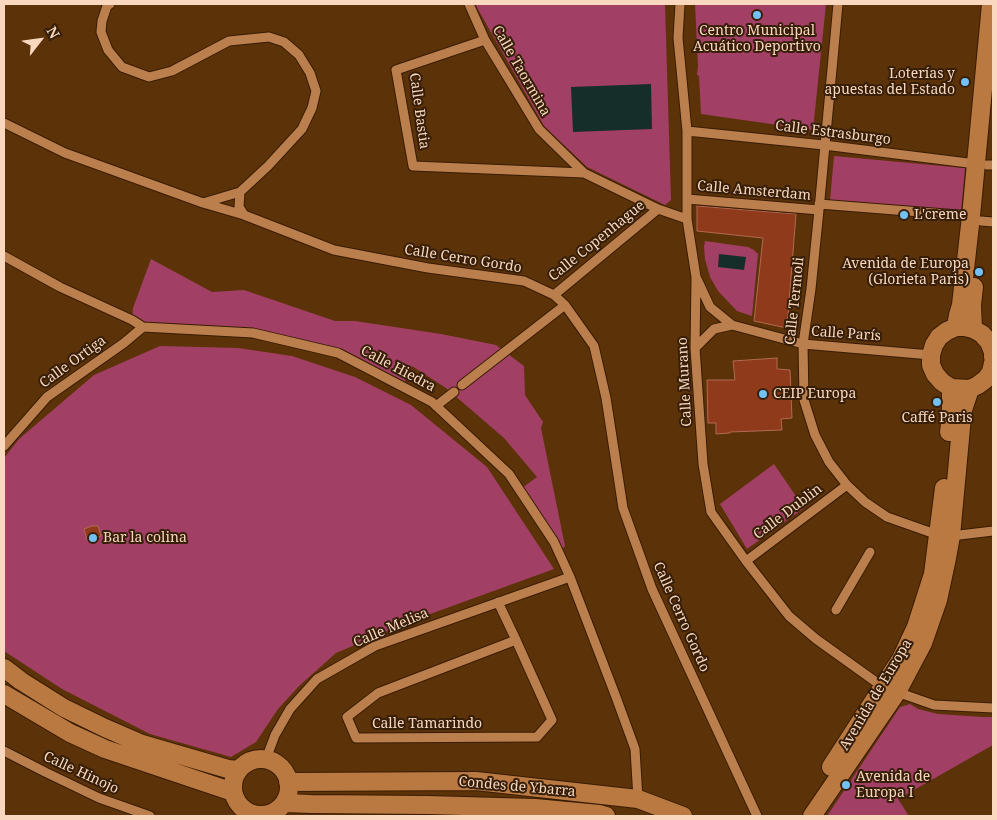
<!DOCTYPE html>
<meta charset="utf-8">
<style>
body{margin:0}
#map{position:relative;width:997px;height:820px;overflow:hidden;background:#5c3208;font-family:"Noto Serif",serif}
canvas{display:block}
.frame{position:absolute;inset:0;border:5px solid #f9d8bf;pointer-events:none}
.north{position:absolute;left:15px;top:15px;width:50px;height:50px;-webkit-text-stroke:4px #361e09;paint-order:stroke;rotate:60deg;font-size:14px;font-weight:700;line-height:20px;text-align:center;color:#f9d8bf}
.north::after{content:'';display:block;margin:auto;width:18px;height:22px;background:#f9d8bf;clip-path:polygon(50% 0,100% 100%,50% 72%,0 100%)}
</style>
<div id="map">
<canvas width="997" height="820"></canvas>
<div class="frame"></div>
<div class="north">N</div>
</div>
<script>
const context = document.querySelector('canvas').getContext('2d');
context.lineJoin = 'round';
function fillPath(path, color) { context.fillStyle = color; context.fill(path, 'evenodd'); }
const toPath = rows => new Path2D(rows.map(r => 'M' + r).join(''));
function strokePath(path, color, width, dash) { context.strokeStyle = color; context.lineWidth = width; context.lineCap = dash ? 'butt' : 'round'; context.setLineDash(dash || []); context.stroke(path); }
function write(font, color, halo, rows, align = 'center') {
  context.font = font + ' "Noto Serif",serif'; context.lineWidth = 4; context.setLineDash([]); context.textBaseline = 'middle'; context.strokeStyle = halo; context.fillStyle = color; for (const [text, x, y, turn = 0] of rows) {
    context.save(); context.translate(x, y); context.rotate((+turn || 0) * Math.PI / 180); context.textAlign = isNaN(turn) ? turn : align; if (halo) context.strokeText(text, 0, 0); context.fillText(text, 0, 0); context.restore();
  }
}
fillPath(toPath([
 [475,4,665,4,671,200,665,205,587,167,544,126],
 [695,4,826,4,813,130,701,114,699,76,697,75,698,66],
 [834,156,965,168,961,212,830,201],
 [705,241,748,247,754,250,758,254,752,316,737,311,718,291,710,277,705,259,704,247],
 [151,259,212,292,244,290,335,321,355,321,441,334,496,345,524,366,525,395,543,422,541,428,565,546,559,553,519,490,537,477,504,438,446,388,412,366,402,387,338,353,253,333,143,327,132,320,133,308],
 [160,346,238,348,292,356,355,377,411,405,487,467,554,569,411,621,336,653,299,686,278,709,256,742,231,757,150,734,62,689,4,651,4,458,19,439,94,375],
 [774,464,804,508,747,549,720,504],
 [910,704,918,709,938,714,983,717,993,717,993,745,898,799,909,816,827,816,900,707]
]), '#a23f65');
fillPath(toPath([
 [651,84,652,129,573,132,571,87],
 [719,254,746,257,744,270,718,267]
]), '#162e29');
const building = toPath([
 [697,206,796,214,787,328,754,321,763,238,697,231,697,206],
 [777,358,777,369,790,370,792,418,781,419,782,430,730,432,730,433,716,434,716,423,708,423,707,380,735,380,733,361,777,358],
 [92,526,98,526,101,536,87,540,84,529,92,526]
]);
fillPath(building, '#8f3a1b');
strokePath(building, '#b26a52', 1);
const minor = toPath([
 [110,4,107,6,102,21,101,32,108,50,122,67,149,77,172,71,229,41,269,37,284,42,299,55,310,73,316,91,312,108,302,129,268,166,240,192,203,203],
 [469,4,485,40,539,129,584,173,658,209,687,219],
 [680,4,678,38,687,131,687,219,696,277,695,348,703,464,711,512,746,561,789,616,816,639,883,687],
 [838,4,819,210,811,289,803,344,804,400,815,435,829,462,847,485,865,502,887,517,938,535],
 [485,40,396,70,413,166,584,173],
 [4,123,65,153,203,203,244,215,334,250,428,268,524,281,554,295,565,305,594,346,606,398,623,508,652,589,757,816],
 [687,131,824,145,976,164],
 [987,165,993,165],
 [240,192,239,207,244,215],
 [687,199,819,210],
 [819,204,971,216],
 [981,221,993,222],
 [4,256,60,287,132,320,143,327,253,333,338,353,432,402,509,474,554,542,570,577,616,697,635,749,638,799],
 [697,279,710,307,732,325,803,344,931,355],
 [554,295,658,209],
 [695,348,714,329,732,325],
 [462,385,565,305],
 [436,406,454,392],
 [4,446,47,397,124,343,143,327],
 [951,536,993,531],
 [746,561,847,485],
 [498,602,516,640,552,720,537,737,356,738,347,717,378,693,516,640],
 [836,610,870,552],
 [897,692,934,705,993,708],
 [4,751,45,772,99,798,150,816],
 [266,759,275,735,290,709,317,679,375,646,570,577],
 [258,816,258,815]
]);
const major = toPath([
 [956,327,958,315,961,305,971,216,991,4],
 [973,329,972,305,974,287],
 [993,357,993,352,989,342,982,334,973,329,965,327,956,327,947,331,939,337,934,345,931,355,931,365,935,374,942,382,951,388,970,389,978,385,986,379,991,372,993,363],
 [949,432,951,417,951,388],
 [4,668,21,681,64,708,105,728,142,744,228,769,238,770],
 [4,694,70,733,105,749,233,792],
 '233 787a28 28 0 1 1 56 0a28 28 0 1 1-56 0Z',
 [831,767,901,659,916,627,933,574,944,488],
 [288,782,476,781,638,799,683,816],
 [284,803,311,804,428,805,535,808,599,814,606,816],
 [812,816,897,692,923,643,938,600,947,558,951,536,962,417,963,410,970,389]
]);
strokePath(minor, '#391c02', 11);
strokePath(major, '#391c02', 20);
strokePath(minor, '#bb7f4e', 9);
strokePath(major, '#ba7941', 18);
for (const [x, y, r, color] of [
 [757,15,5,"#72c1f5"],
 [965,82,5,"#72c1f5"],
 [904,215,5,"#72c1f5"],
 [979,272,5,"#72c1f5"],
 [763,394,5,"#72c1f5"],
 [937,402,5,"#72c1f5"],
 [93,538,5,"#72c1f5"],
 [846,785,5,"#72c1f5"]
]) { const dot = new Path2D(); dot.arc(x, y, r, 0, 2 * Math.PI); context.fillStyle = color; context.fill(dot); strokePath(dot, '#361e09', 2); }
write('14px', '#f9d8bf', '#361e09', [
 ["Centro Municipal",757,31,"center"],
 ["Acuático Deportivo",757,47,"center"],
 ["Loterías y",955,74,"right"],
 ["apuestas del Estado",955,90,"right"],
 ["L'creme",914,215],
 ["Avenida de Europa",969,264,"right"],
 ["(Glorieta Paris)",969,280,"right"],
 ["CEIP Europa",773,394],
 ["Caffé Paris",937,418,"center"],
 ["Bar la colina",103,538],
 ["Avenida de",856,777],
 ["Europa I",856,793]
], 'left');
write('14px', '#f9d8bf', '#361e09', [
 ["Calle Taormina",521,71,60],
 ["Calle Bastia",419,111,82],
 ["Calle Estrasburgo",833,133,7],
 ["Calle Amsterdam",754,191,5],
 ["Calle Copenhague",597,241,-39],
 ["Calle Cerro Gordo",463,259,9],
 ["Calle Termoli",795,301,-84],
 ["Calle París",846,334,4],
 ["Calle Ortiga",73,362,-36],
 ["Calle Hiedra",398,369,28],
 ["Calle Murano",685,382,-93],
 ["Calle Dublin",788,512,-37],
 ["Calle Cerro Gordo",681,617,66],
 ["Calle Melisa",391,628,-23],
 ["Avenida de Europa",876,695,-59],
 ["Calle Tamarindo",427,724],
 ["Calle Hinojo",81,773,25],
 ["Condes de Ybarra",517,787,5]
]);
</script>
